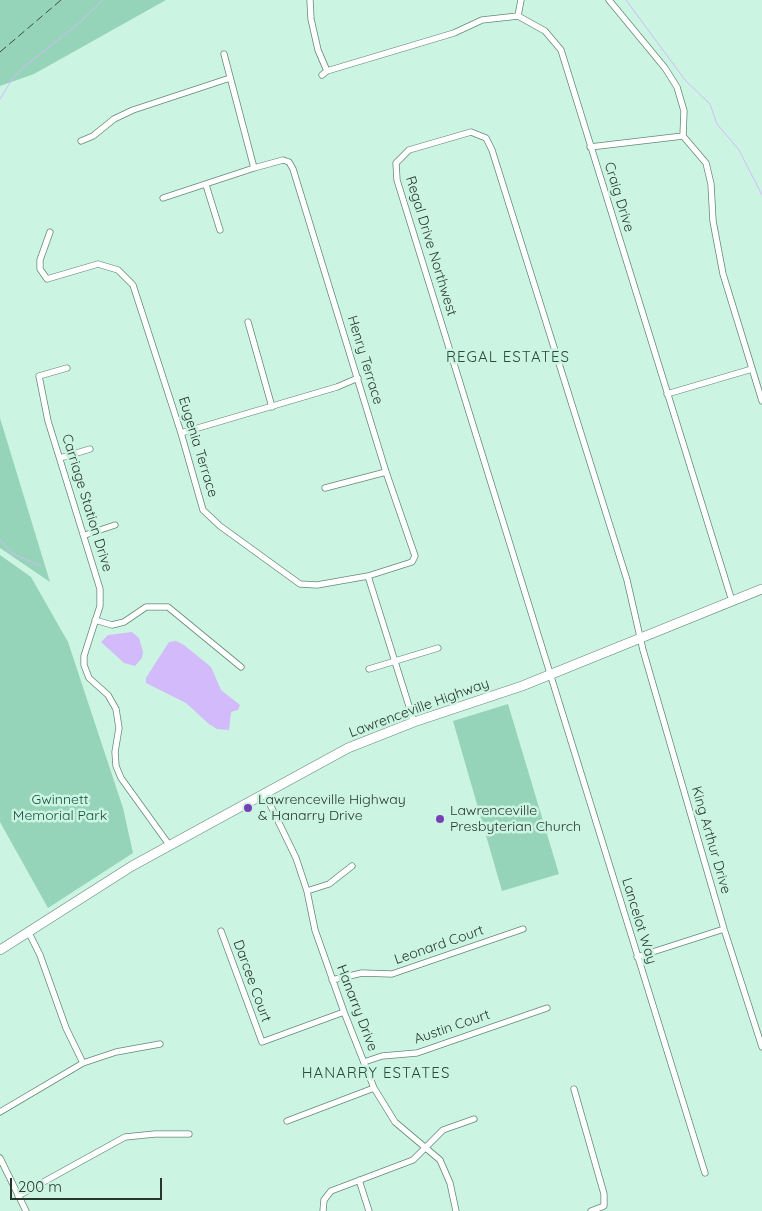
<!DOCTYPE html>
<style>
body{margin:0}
#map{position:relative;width:762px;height:1211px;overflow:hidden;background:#ccf4e2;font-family:Quicksand,sans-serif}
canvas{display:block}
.scale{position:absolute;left:10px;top:1178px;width:152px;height:22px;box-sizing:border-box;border:2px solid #273730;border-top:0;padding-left:6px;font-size:15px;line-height:18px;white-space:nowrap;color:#273730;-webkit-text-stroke:4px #ccf4e2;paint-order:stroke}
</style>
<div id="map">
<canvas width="762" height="1211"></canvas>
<div class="scale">200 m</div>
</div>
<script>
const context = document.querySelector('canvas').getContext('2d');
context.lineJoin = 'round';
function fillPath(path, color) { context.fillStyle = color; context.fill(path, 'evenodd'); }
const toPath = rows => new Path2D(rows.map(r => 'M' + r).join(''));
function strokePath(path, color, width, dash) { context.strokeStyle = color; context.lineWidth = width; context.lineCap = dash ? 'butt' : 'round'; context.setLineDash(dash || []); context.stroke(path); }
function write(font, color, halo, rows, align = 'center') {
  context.font = font + ' Quicksand,sans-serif'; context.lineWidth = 5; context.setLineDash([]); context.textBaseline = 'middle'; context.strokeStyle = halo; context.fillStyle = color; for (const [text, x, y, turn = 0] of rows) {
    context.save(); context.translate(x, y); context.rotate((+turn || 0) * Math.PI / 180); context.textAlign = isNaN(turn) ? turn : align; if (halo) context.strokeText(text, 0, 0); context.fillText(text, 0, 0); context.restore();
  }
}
fillPath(toPath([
 [0,0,166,0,34,74,0,86],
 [0,418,50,582,0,548],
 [0,555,31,577,68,642,123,808,133,853,48,908,0,822],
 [508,704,559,874,502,891,453,721]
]), '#96d4b9');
fillPath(toPath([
 [132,632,139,638,143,652,142,658,135,666,124,663,101,642,108,635],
 [176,641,184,645,211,667,221,690,240,705,238,710,231,712,229,730,217,729,209,724,186,703,146,683,146,678,169,642]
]), '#d2bafb');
strokePath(toPath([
 [626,0,685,80,710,104,717,124,739,150,762,195],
 [0,99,13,78,25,66,79,23,103,0],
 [0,540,13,554,41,566]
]), '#d2bafb', 1);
const minor = toPath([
 [310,0,311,19,318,50,327,71],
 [609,0,665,68,677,87,684,111,683,136],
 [518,16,521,0],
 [224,54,254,168],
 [322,75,327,71,454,33,482,20,518,16,545,31,561,50,732,601],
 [683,136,706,163,711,184,713,221,723,274,762,401],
 [81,141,93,136,114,119,133,110,230,78],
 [590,147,683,136],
 [206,185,220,230],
 [50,232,40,260,40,269,47,279,98,264,118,270,133,285,181,433,203,510,220,526,300,584,317,585,368,576,412,562,415,556,386,472,293,169,289,162,283,160,254,168,163,198],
 [248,322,272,407],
 [67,368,39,376,48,421,100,589,100,606,84,656,84,665,89,678,108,695,116,709,119,728,115,752,116,766,121,778,170,846],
 [667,394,752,369],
 [181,433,337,387,358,378],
 [60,458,90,449],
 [325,488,386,472],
 [85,535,115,525],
 [368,576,414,722],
 [95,620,112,625,124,622,146,607,168,607,241,667],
 [369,669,438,648],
 [265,794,296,858,307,891,315,930,344,1012,374,1088,395,1122,440,1160,450,1183,456,1211],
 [307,891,329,884,352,866],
 [28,931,40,955,66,1028,83,1063],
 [221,931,262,1042,344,1012],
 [637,957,724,929],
 [332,980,362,973,392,974,523,929],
 [364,1062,382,1056,417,1053,547,1008],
 [574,1089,604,1194,604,1206,591,1211],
 [0,1112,83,1063,116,1052,160,1044],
 [287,1121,374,1088],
 [0,1158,26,1211],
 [705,1173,397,180,396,163,409,150,471,132,486,138,492,150,627,580,643,650,724,929,762,1047],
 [359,1180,369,1211],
 [18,1196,125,1137,155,1134,189,1134],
 [323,1211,324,1200,331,1191,413,1160,443,1130,474,1119]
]);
const primary = toPath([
 [0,950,132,866,348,748,414,722,522,686,762,589]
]);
strokePath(minor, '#648979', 7);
strokePath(primary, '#648979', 10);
strokePath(minor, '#fff', 5.5);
strokePath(primary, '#fff', 9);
strokePath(toPath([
 [0,52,61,0]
]), '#394c44', 1, [8, 4]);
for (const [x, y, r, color] of [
 [248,808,5,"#7740b7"],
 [440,819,5,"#7740b7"]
]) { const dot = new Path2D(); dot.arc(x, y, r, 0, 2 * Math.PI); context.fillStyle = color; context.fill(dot); strokePath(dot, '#ccf4e2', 2); }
write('14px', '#273730', '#ccf4e2', [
 ["Craig Drive",619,197,73],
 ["Regal Drive Northwest",431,246,73],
 ["Henry Terrace",365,360,73],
 ["Eugenia Terrace",198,447,73],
 ["Carriage Station Drive",87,503,73],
 ["Lawrenceville Highway",419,708,-20],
 ["King Arthur Drive",711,840,74],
 ["Lancelot Way",639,921,73],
 ["Leonard Court",439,945,-19],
 ["Darcee Court",252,981,70],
 ["Hanarry Drive",357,1008,69],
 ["Austin Court",452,1027,-19]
]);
write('14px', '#14543e', '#ccf4e2', [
 ["Gwinnett",60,800],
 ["Memorial Park",60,816]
]);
write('14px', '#273730', '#ccf4e2', [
 ["Lawrenceville Highway",258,800],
 ["& Hanarry Drive",258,816],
 ["Lawrenceville",450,811],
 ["Presbyterian Church",450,827]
], 'left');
context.letterSpacing = '1px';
write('15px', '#274b3c', '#ccf4e2', [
 ["REGAL ESTATES",508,357],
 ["HANARRY ESTATES",376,1073]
]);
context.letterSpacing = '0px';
</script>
